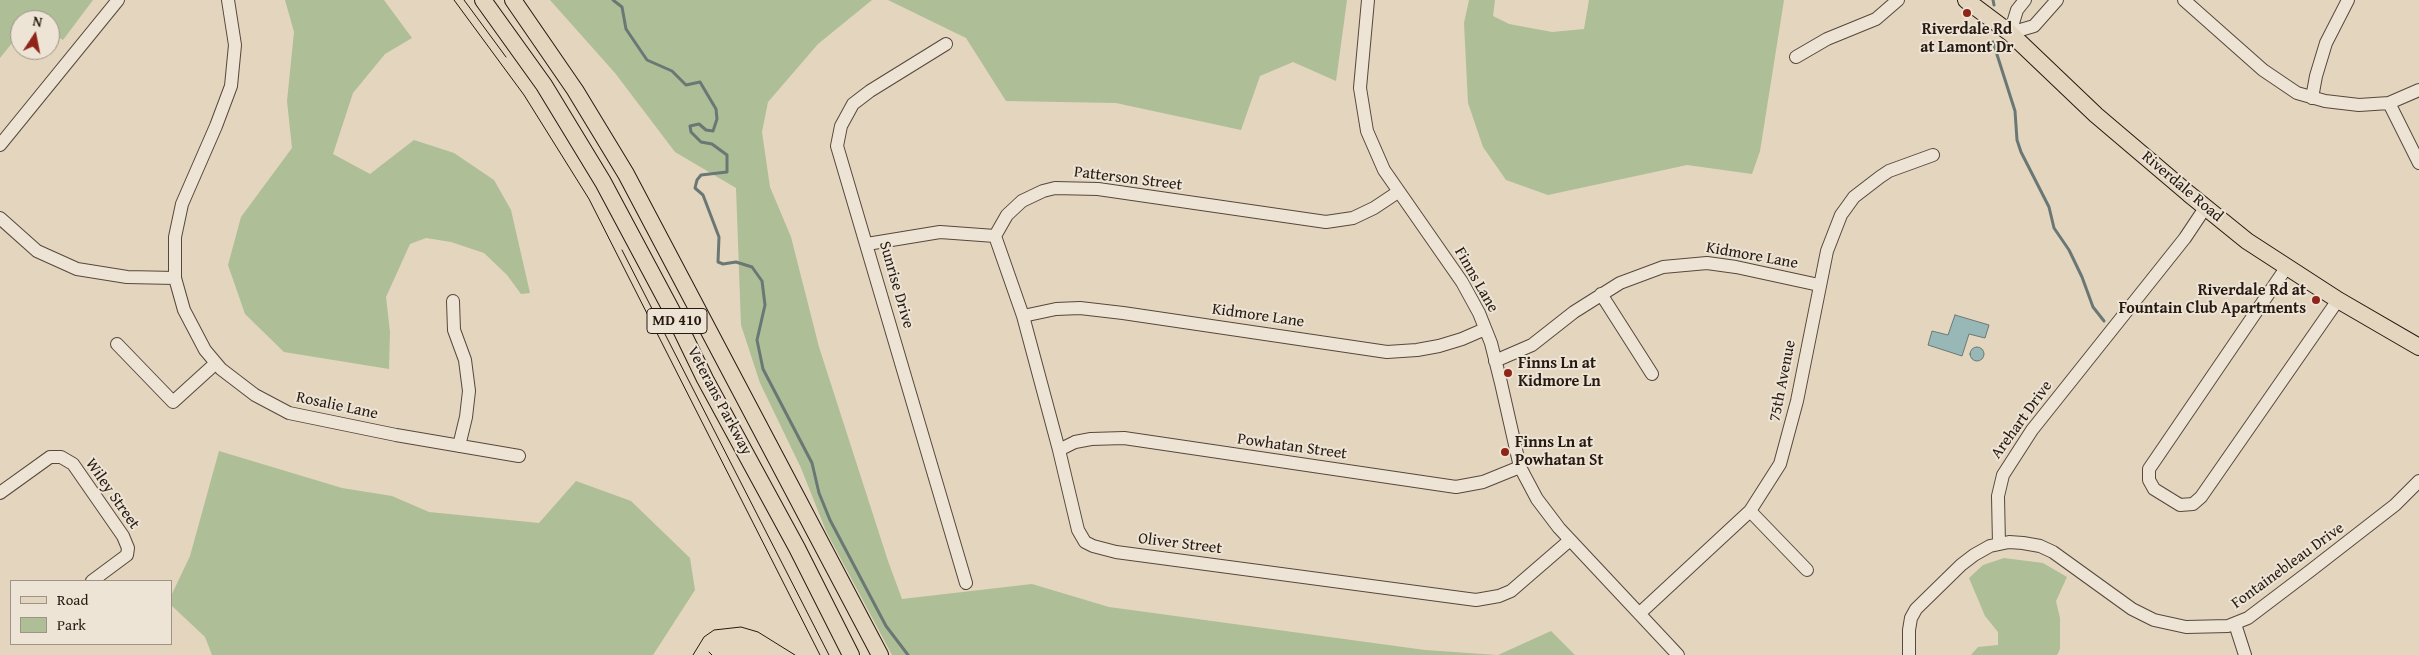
<!DOCTYPE html>
<style>
body{margin:0}
#map{position:relative;width:2419px;height:655px;overflow:hidden;background:#e4d5be;font-family:"Gentium Book Plus",serif}
canvas{display:block}
.legend{position:absolute;left:10px;top:580px;width:162px;height:65px;box-sizing:border-box;background:#ede4d5;border:1px solid #9d9387;margin:0;padding:6px 9px;list-style:none;font-size:15px;color:#261911}
.legend li{display:flex;align-items:center;gap:10px;height:25px}
.legend b{width:25px;border:1px solid #9d9387}
.north{position:absolute;left:10px;top:10px;width:50px;height:50px;box-sizing:border-box;background:#ede4d5;border:1px solid #9d9387;border-radius:50%;rotate:11deg;font-size:14px;font-weight:700;line-height:20px;text-align:center;color:#261911}
.north::after{content:'';display:block;margin:auto;width:18px;height:22px;background:#8f2418;clip-path:polygon(50% 0,100% 100%,50% 72%,0 100%)}
</style>
<div id="map">
<canvas width="2419" height="655"></canvas>
<ul class="legend">
<li><b style="height:6px;background:#e4d5be"></b>Road</li>
<li><b style="height:14px;background:#aebe97"></b>Park</li>
</ul>
<div class="north">N</div>
</div>
<script>
const context = document.querySelector('canvas').getContext('2d');
context.lineJoin = 'round';
function fillPath(path, color) { context.fillStyle = color; context.fill(path, 'evenodd'); }
const toPath = rows => new Path2D(rows.map(r => 'M' + r).join(''));
function strokePath(path, color, width, dash) { context.strokeStyle = color; context.lineWidth = width; context.lineCap = dash ? 'butt' : 'round'; context.setLineDash(dash || []); context.stroke(path); }
function write(font, color, halo, rows, align = 'center') {
  context.font = font + ' "Gentium Book Plus",serif'; context.lineWidth = 4; context.setLineDash([]); context.textBaseline = 'middle'; context.strokeStyle = halo; context.fillStyle = color; for (const [text, x, y, turn = 0] of rows) {
    context.save(); context.translate(x, y); context.rotate((+turn || 0) * Math.PI / 180); context.textAlign = isNaN(turn) ? turn : align; if (halo) context.strokeText(text, 0, 0); context.fillText(text, 0, 0); context.restore();
  }
}
fillPath(toPath([
 [0,0,93,0,63,40,50,32,50,20,20,20,20,33,0,58],
 [285,0,384,0,412,38,385,54,353,93,333,154,370,174,414,140,454,153,494,180,511,210,530,293,521,294,507,275,484,253,451,242,426,238,410,244,386,297,390,332,389,369,284,352,245,314,228,265,241,217,292,148,287,101,294,32],
 [550,0,872,0,818,44,768,102,762,132,770,187,791,237,819,347,888,561,902,599,1032,584,1109,607,1425,650,1497,655,892,655,826,531,801,468,760,383,741,325,736,188,675,152,615,73],
 [888,0,1347,0,1336,81,1293,62,1260,76,1241,130,1116,103,1006,101,966,38],
 [1469,0,1495,0,1493,16,1509,24,1552,32,1584,29,1589,0,1784,0,1760,151,1752,174,1687,165,1548,195,1506,180,1483,147,1468,103,1464,23],
 [219,451,342,488,392,496,429,512,539,523,576,481,631,501,690,558,695,590,653,655,212,655,205,637,171,605,171,596,190,556],
 [2004,558,2043,563,2067,577,2056,601,2060,618,2060,649,2057,655,1971,655,1978,647,1998,645,1998,632,1985,616,1969,578,1983,565],
 [1551,631,1575,655,1498,655]
]), '#aebe97');
const water = toPath([
 [1955,315,1989,325,1985,338,1969,334,1962,356,1928,345,1932,331,1948,335,1955,315],
 '1970 354a7 7 0 1 1 14 0a7 7 0 1 1-14 0Z'
]);
fillPath(water, '#97b8b7');
strokePath(water, '#6a7875', 1);
strokePath(toPath([
 [613,0,622,7,626,29,647,60,672,71,686,85,700,82,716,109,717,119,713,131,706,130,699,124,690,126,691,132,701,142,712,144,727,155,727,172,701,175,697,180,695,188,703,195,719,237,718,262,723,264,736,262,752,267,762,281,765,305,757,340,763,369,812,463,819,493,830,520,886,626,908,655],
 [1993,0,1994,5],
 [1993,42,2015,111,2017,140,2021,152,2049,207,2054,228,2069,250,2082,277,2093,307,2104,321]
]), '#6a7875', 3);
const minor = toPath([
 [228,0,235,45,231,86,216,126,182,204,175,237,175,278,184,310,205,350,221,369,255,395,289,413,396,435,519,456],
 [1368,0,1360,88,1367,131,1384,170,1462,282,1479,313,1491,343,1501,383,1520,467,1537,499,1559,528,1678,655],
 [2184,0,2263,70,2297,93,2325,101,2359,105,2389,103,2419,90],
 [2010,33,2034,26,2057,0],
 [2010,33,2017,10,2025,0],
 [946,44,870,91,853,104,841,126,837,146,966,583],
 [1796,57,1827,39,1876,19,1898,0],
 [2312,98,2316,76,2326,43,2348,0],
 [2389,103,2419,163],
 [0,145,118,0],
 [0,218,37,251,77,269,127,277,175,278],
 [995,236,1023,316,1059,450,1078,530,1085,542,1093,546,1116,552,1476,600,1499,596,1511,591,1570,540],
 [995,236,1007,215,1022,201,1043,191,1055,188,1098,189,1326,222,1353,218,1374,208,1398,192],
 [867,244,940,232,995,236],
 [2286,268,2149,469,2149,480,2154,489,2180,505,2193,504,2201,497,2338,300],
 [1601,294,1652,374],
 [453,301,454,330,465,360,469,391,466,417,459,446],
 [1023,316,1056,309,1080,308,1123,313,1387,352,1417,350,1439,346,1462,339,1485,329],
 [117,344,173,402,216,363],
 [1495,361,1532,345,1574,312,1620,283,1663,267,1707,263,1736,267,1819,285],
 [1059,450,1075,442,1091,439,1124,438,1456,487,1483,482,1520,467],
 [0,493,50,457,61,457,73,464,123,536,128,548,127,555,92,581],
 [1750,511,1807,570],
 [1999,544,1998,496,2003,475,2032,430,2185,238,2205,208],
 [1640,613,1750,511,1780,464,1797,401,1827,251,1841,215,1854,197,1880,177,1889,171,1933,155],
 [2235,624,2245,655],
 [1909,655,1909,630,1911,618,1916,609,1961,565,1974,555,1990,546,2009,542,2023,543,2040,546,2053,552,2132,609,2154,620,2186,627,2228,626,2248,618,2310,571,2395,505,2419,481]
]);
const major = toPath([
 [483,0,544,85,603,182,673,313,705,379,797,548,851,655],
 [513,0,575,90,626,174,880,655],
 [1966,0,2010,33,2096,115,2189,194,2247,241,2338,300,2419,347]
]);
strokePath(minor, '#56483c', 14);
strokePath(major, '#261911', 18);
strokePath(minor, '#ede4d5', 12);
strokePath(major, '#e4d5be', 16);
strokePath(toPath([
 [454,0,524,95,589,199,820,655],
 [464,0,506,57],
 [622,250,829,655],
 [709,652,712,655],
 [693,655,704,637,714,630,741,627,758,632,795,655]
]), '#261911', 1);
for (const [x, y, r, color] of [
 [1967,13,5,"#8f2418"],
 [2316,300,5,"#8f2418"],
 [1508,373,5,"#8f2418"],
 [1505,452,5,"#8f2418"]
]) { const dot = new Path2D(); dot.arc(x, y, r, 0, 2 * Math.PI); context.fillStyle = color; context.fill(dot); strokePath(dot, '#ede4d5', 2); }
for (const [x, y, w] of [
 [677,321,60]
]) { const box = new Path2D(); box.roundRect(x - w / 2, y - 12.5, w, 25, 4); context.fillStyle = '#ede4d5'; context.fill(box); strokePath(box, '#261911', 1); }
write('bold 15px', '#261911', null, [
 ["MD 410",677,321]
]);
write('bold 16px', '#261911', '#ede4d5', [
 ["Riverdale Rd",1967,30,"center"],
 ["at Lamont Dr",1967,48,"center"],
 ["Riverdale Rd at",2306,291,"right"],
 ["Fountain Club Apartments",2306,309,"right"],
 ["Finns Ln at",1518,364],
 ["Kidmore Ln",1518,382],
 ["Finns Ln at",1515,443],
 ["Powhatan St",1515,461]
], 'left');
write('16px', '#261911', '#ede4d5', [
 ["Patterson Street",1128,179,7],
 ["Riverdale Road",2182,187,40],
 ["Kidmore Lane",1752,256,10],
 ["Finns Lane",1476,280,60],
 ["Sunrise Drive",896,285,74],
 ["Kidmore Lane",1258,316,8],
 ["75th Avenue",1783,381,-79],
 ["Veterans Parkway",719,401,62],
 ["Rosalie Lane",337,406,12],
 ["Arehart Drive",2022,420,-54],
 ["Powhatan Street",1292,447,8],
 ["Wiley Street",112,494,55],
 ["Oliver Street",1180,544,7],
 ["Fontainebleau Drive",2288,566,-36]
]);
</script>
